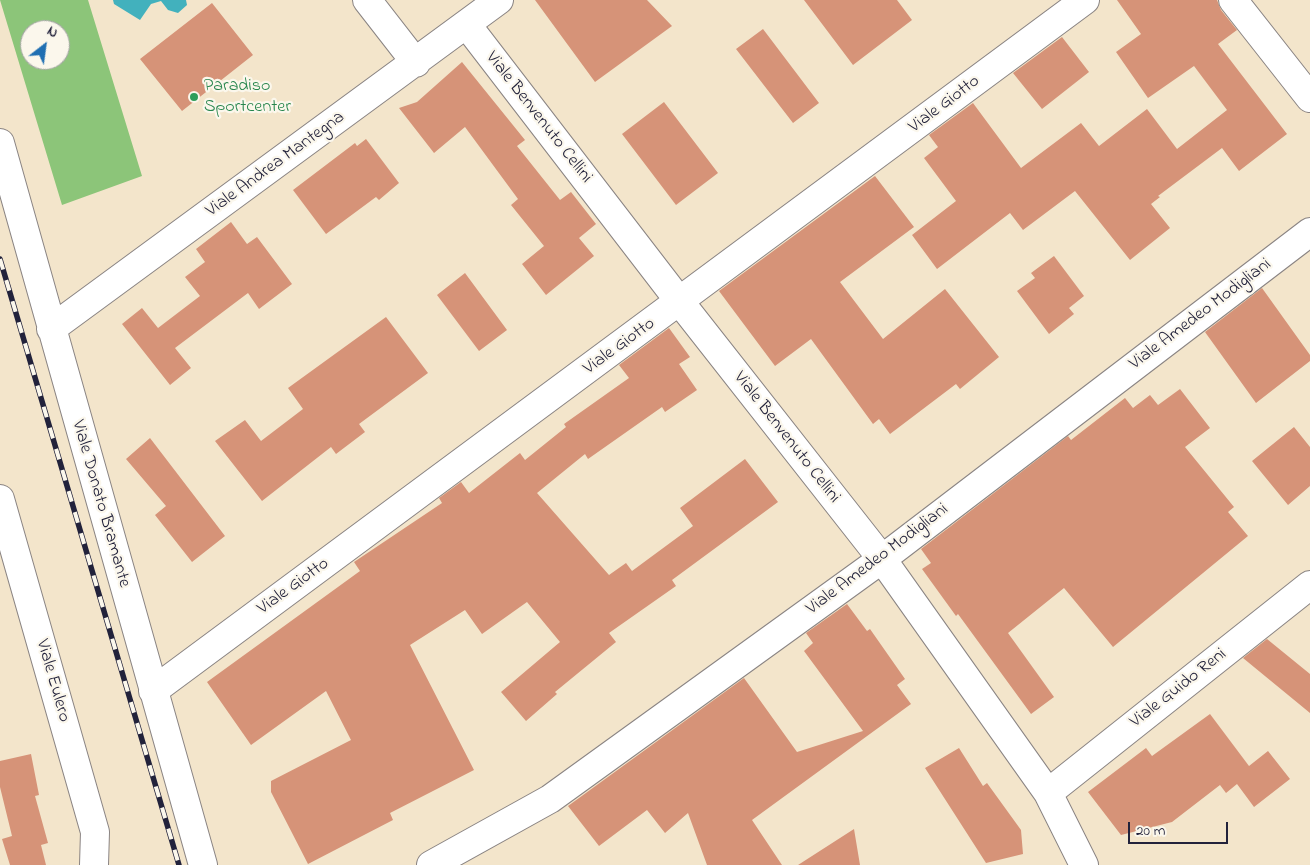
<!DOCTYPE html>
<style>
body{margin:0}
#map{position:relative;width:1310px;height:865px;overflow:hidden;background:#f3e5cb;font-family:"Indie Flower",sans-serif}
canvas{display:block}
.north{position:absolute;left:20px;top:20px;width:50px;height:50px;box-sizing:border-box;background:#fbf7ec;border:1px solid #a4a2a5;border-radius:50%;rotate:30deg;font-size:14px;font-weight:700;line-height:20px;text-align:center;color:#22223b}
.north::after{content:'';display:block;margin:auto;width:18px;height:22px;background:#1f6fb2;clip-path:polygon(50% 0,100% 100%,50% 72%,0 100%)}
.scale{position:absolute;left:1128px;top:822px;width:100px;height:22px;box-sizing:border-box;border:2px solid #22223b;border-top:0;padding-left:6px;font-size:15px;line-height:18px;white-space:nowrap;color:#22223b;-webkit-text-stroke:4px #fbf7ec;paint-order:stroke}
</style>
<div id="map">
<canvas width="1310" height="865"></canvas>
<div class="north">N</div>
<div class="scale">20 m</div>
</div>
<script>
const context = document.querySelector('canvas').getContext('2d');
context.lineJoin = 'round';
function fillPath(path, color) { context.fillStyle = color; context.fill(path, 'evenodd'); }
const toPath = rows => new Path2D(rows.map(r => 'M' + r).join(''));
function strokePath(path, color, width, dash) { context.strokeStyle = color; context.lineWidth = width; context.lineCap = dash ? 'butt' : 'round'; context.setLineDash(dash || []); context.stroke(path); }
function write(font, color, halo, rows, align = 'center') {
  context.font = font + ' "Indie Flower",sans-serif'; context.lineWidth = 4.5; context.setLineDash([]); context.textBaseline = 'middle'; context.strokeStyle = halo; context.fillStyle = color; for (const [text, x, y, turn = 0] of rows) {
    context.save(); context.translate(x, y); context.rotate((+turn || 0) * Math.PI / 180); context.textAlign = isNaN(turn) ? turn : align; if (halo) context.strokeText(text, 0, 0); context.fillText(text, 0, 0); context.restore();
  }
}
fillPath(toPath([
 [0,0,88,0,142,176,62,205],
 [30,30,60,30,60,60,30,60]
]), '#8cc579');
fillPath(toPath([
 [113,0,186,0,187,5,178,13,168,10,161,1,151,4,140,20,114,4]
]), '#42b1bd');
fillPath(toPath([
 [535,0,647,0,672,26,595,82],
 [804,0,897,0,912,20,853,65],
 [1117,0,1217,0,1221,10,1237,30,1218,44,1287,134,1239,171,1222,148,1158,196,1160,197,1151,204,1170,228,1130,260,1075,191,1023,230,1010,213,937,269,912,235,956,201,924,158,938,147,929,135,973,103,1021,168,1081,123,1099,146,1147,109,1177,149,1227,110,1194,66,1148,98,1116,52,1141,34],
 [212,3,253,55,182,111,140,59],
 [763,29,819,103,793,123,736,49],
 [1062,37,1089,72,1042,109,1013,73],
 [462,62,525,140,517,146,560,200,571,192,596,224,579,238,594,256,546,295,522,264,544,246,511,205,518,199,465,127,434,153,399,108,417,102],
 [664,102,718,173,676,205,622,134],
 [366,139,399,183,379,200,376,197,326,234,293,190,355,143,357,146],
 [875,176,914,227,840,282,883,339,945,289,999,357,960,389,956,384,890,434,879,419,873,424,811,339,775,366,719,291],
 [231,222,247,244,257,237,292,284,259,309,248,293,175,348,191,368,170,385,122,324,142,308,158,328,200,296,185,277,205,262,196,249],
 [1054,256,1084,296,1069,308,1074,314,1049,334,1017,291,1035,278,1031,273],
 [465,273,507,330,479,351,437,295],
 [1262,288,1310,355,1310,361,1256,403,1205,332],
 [386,317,428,373,359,424,365,432,336,454,331,447,262,501,215,441,245,420,261,441,303,409,288,388],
 [669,328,690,357,679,364,697,390,665,412,662,407,588,459,585,454,537,493,609,575,626,563,632,571,693,526,680,508,745,459,778,502,672,580,676,586,609,633,616,642,555,692,557,694,526,721,501,692,560,642,527,602,482,634,465,610,410,645,474,770,390,813,393,820,308,864,271,792,271,781,351,740,326,691,251,745,207,682,360,571,354,562,442,503,439,498,461,482,469,493,520,453,525,460,566,427,564,424,629,378,619,365],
 [1180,389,1210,428,1185,447,1234,507,1228,512,1248,536,1113,647,1064,588,1008,633,1054,697,1031,714,958,614,956,616,922,569,931,563,921,549,1068,436,1071,440,1125,398,1133,408,1150,395,1158,405],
 [1294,427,1310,447,1310,486,1288,505,1252,461],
 [150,438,225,536,192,562,155,515,166,506,126,459],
 [847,604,867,631,870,629,905,679,897,685,911,704,752,820,782,865,707,865,688,813,665,833,647,810,599,846,568,806,744,678,797,752,863,731,804,651,813,643,806,633],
 [1267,639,1310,674,1310,713,1243,658],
 [1210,714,1249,766,1268,751,1290,779,1254,807,1237,784,1226,793,1220,785,1172,822,1121,835,1088,792,1146,748,1152,756],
 [959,748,983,786,987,783,1021,830,1023,854,986,863,925,768],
 [31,754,39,795,35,796,48,843,41,845,46,865,10,865,2,839,12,836,0,787,0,761],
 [854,829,860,865,798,865]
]), '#d69378');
const minor = toPath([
 [367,0,416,63],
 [1233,0,1310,98],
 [467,25,680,302,882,559,1048,793,1084,865],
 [0,143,203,865],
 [51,329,499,0],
 [0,499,95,832,94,865],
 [153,691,1085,0],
 [1048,793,1310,585],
 [431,865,550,799,882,559,1310,232]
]);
strokePath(minor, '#8a8483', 30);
strokePath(minor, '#fff', 28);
const rail = toPath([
 [0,259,179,865]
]);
strokePath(rail, '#22223b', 5.5);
strokePath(rail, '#fbf7ec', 4, [11]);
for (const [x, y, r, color] of [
 [194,97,5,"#2e9e5b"]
]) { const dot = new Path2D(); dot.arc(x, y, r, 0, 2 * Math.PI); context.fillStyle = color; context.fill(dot); strokePath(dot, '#fbf7ec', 2); }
write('18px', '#27864d', '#fbf7ec', [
 ["Paradiso",204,87],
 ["Sportcenter",204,108]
], 'left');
write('18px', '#22223b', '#fbf7ec', [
 ["Viale Giotto",945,105,-37],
 ["Viale Benvenuto Cellini",538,118,52],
 ["Viale Andrea Mantegna",276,165,-36],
 ["Viale Amedeo Modigliani",1201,315,-37],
 ["Viale Giotto",620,347,-36],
 ["Viale Benvenuto Cellini",786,438,52],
 ["Viale Donato Bramante",100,504,74],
 ["Viale Amedeo Modigliani",878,560,-37],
 ["Viale Giotto",294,587,-36],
 ["Viale Eulero",52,681,74],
 ["Viale Guido Reni",1179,689,-38]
]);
</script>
